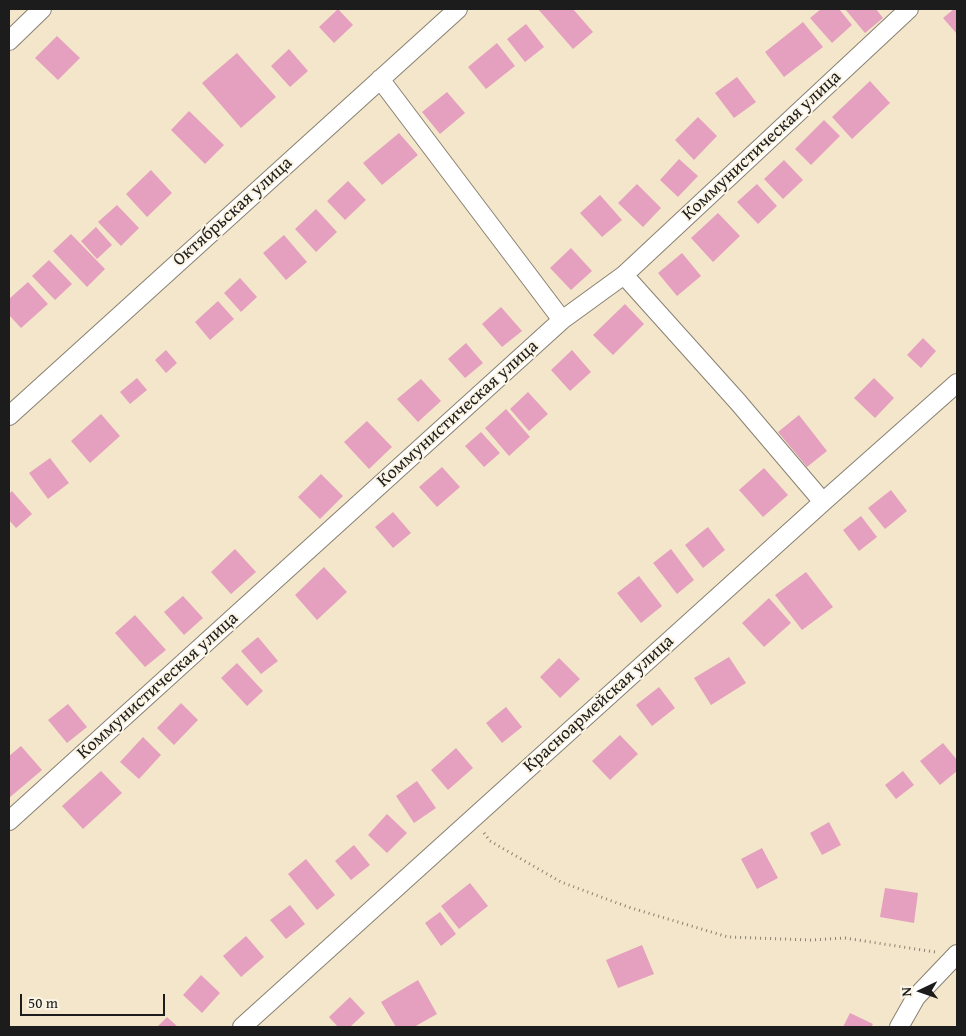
<!DOCTYPE html>
<meta charset="utf-8">
<style>
body{margin:0}
#map{position:relative;width:966px;height:1036px;overflow:hidden;background:#f4e6ca;font-family:"Gentium Book Plus",serif}
canvas{display:block}
.frame{position:absolute;inset:0;border:10px solid #1c1c1c;pointer-events:none}
.north{position:absolute;left:896px;top:966px;width:50px;height:50px;-webkit-text-stroke:4px #fcf5e5;paint-order:stroke;rotate:267deg;font-size:14px;font-weight:700;line-height:20px;text-align:center;color:#1c1c1c}
.north::after{content:'';display:block;margin:auto;width:18px;height:22px;background:#1c1c1c;clip-path:polygon(50% 0,100% 100%,50% 72%,0 100%)}
.scale{position:absolute;left:20px;top:994px;width:145px;height:22px;box-sizing:border-box;border:2px solid #1c1c1c;border-top:0;padding-left:6px;font-size:15px;line-height:18px;white-space:nowrap;color:#1c1c1c;-webkit-text-stroke:4px #fcf5e5;paint-order:stroke}
</style>
<div id="map">
<canvas width="966" height="1036"></canvas>
<div class="frame"></div>
<div class="north">N</div>
<div class="scale">50 m</div>
</div>
<script>
const context = document.querySelector('canvas').getContext('2d');
context.lineJoin = 'round';
function fillPath(path, color) { context.fillStyle = color; context.fill(path, 'evenodd'); }
const toPath = rows => new Path2D(rows.map(r => 'M' + r).join(''));
function strokePath(path, color, width, dash) { context.strokeStyle = color; context.lineWidth = width; context.lineCap = dash ? 'butt' : 'round'; context.setLineDash(dash || []); context.stroke(path); }
function write(font, color, halo, rows, align = 'center') {
  context.font = font + ' "Gentium Book Plus",serif'; context.lineWidth = 4; context.setLineDash([]); context.textBaseline = 'middle'; context.strokeStyle = halo; context.fillStyle = color; for (const [text, x, y, turn = 0] of rows) {
    context.save(); context.translate(x, y); context.rotate((+turn || 0) * Math.PI / 180); context.textAlign = isNaN(turn) ? turn : align; if (halo) context.strokeText(text, 0, 0); context.fillText(text, 0, 0); context.restore();
  }
}
fillPath(toPath([
 [338,9,353,25,334,43,319,27],
 [538,9,573,9,593,32,573,49],
 [821,9,839,9,852,25,832,43,810,18],
 [845,9,876,9,883,18,865,33],
 [954,9,957,9,957,34,943,18],
 [803,22,823,47,784,77,765,52],
 [526,24,544,47,525,62,507,39],
 [57,36,80,58,58,80,35,58],
 [497,43,515,66,486,89,468,67],
 [289,49,308,71,290,87,271,66],
 [237,53,276,97,241,128,202,83],
 [737,77,756,102,734,118,715,93],
 [870,81,890,103,852,139,832,117],
 [447,92,465,113,440,134,422,112],
 [189,111,224,145,205,164,171,130],
 [698,117,717,136,694,160,675,140],
 [824,120,840,136,811,165,795,149],
 [399,133,418,155,382,185,363,163],
 [679,159,698,176,678,197,660,180],
 [784,160,803,180,783,199,764,179],
 [151,170,172,193,147,217,126,194],
 [348,181,366,200,345,220,327,201],
 [637,184,661,208,643,227,618,203],
 [757,184,777,206,758,224,737,202],
 [600,195,622,220,602,237,580,213],
 [117,205,139,228,121,246,98,222],
 [316,209,337,232,316,252,295,229],
 [718,213,740,236,713,262,691,238],
 [96,227,112,245,97,259,81,241],
 [71,234,105,269,87,287,53,251],
 [284,235,307,262,286,280,263,253],
 [571,248,592,271,571,290,550,268],
 [682,253,701,276,677,296,658,273],
 [49,260,72,284,55,300,32,276],
 [240,278,257,297,241,312,224,293],
 [28,282,48,304,21,328,9,315,9,299],
 [218,301,234,319,210,340,195,322],
 [625,304,644,324,613,355,593,335],
 [501,307,522,331,502,347,482,324],
 [923,338,936,351,921,368,907,355],
 [466,343,483,363,465,378,448,359],
 [166,350,177,363,166,373,155,360],
 [572,350,591,372,570,391,551,370],
 [137,378,147,390,130,404,120,392],
 [874,378,894,398,875,418,854,398],
 [421,379,441,401,418,422,397,399],
 [528,392,548,414,529,431,510,409],
 [506,409,530,437,509,456,485,428],
 [101,414,120,436,90,463,71,441],
 [799,415,827,451,807,467,778,432],
 [367,421,392,447,369,469,344,442],
 [481,432,500,453,484,467,465,446],
 [50,458,69,483,48,499,29,473],
 [442,467,460,487,437,507,419,487],
 [764,468,788,495,763,517,739,490],
 [321,474,343,496,320,519,298,497],
 [891,490,907,511,885,529,868,508],
 [12,491,32,514,16,528,9,520,9,494],
 [393,512,411,533,393,548,375,527],
 [861,516,877,537,859,551,843,530],
 [708,527,725,550,703,568,685,545],
 [235,549,256,572,231,594,211,572],
 [671,549,694,580,677,594,653,563],
 [324,567,347,592,317,620,295,595],
 [806,572,833,607,802,630,775,595],
 [639,576,662,606,641,623,617,593],
 [183,596,203,618,184,635,164,612],
 [769,598,791,623,764,647,742,623],
 [135,615,166,650,145,667,115,633],
 [258,637,278,661,261,674,241,651],
 [729,657,746,683,711,705,694,678],
 [559,658,580,679,560,698,540,677],
 [237,663,263,691,247,706,221,678],
 [659,687,675,708,652,726,636,705],
 [181,703,198,720,174,745,157,728],
 [68,704,87,727,67,743,48,720],
 [506,707,522,727,502,743,486,723],
 [620,735,638,754,610,780,592,761],
 [143,737,161,755,139,779,120,762],
 [943,743,957,760,957,771,940,785,920,761],
 [21,746,42,770,9,798,9,756],
 [456,748,473,768,448,790,431,770],
 [101,771,122,793,83,829,62,806],
 [903,771,914,785,896,799,885,785],
 [417,781,436,808,414,823,396,796],
 [387,814,407,833,387,853,368,835],
 [829,822,841,845,822,855,810,833],
 [354,845,370,865,351,880,335,861],
 [762,848,778,878,757,889,741,859],
 [306,859,335,895,317,910,288,874],
 [470,883,488,906,459,929,441,906],
 [885,888,918,893,914,923,880,917],
 [290,905,305,924,286,939,270,920],
 [440,912,456,934,441,946,425,923],
 [246,936,264,957,241,977,223,956],
 [642,945,654,974,618,988,606,960],
 [201,975,220,993,202,1013,183,995],
 [418,980,437,1014,414,1027,396,1027,381,1002],
 [350,997,365,1013,350,1027,338,1027,329,1017],
 [850,1013,873,1024,871,1027,843,1027],
 [167,1017,178,1027,157,1027]
]), '#e4a0be');
const street = toPath([
 [9,41,42,9],
 [380,79,562,320],
 [624,275,738,402,823,502],
 [9,416,458,9],
 [9,821,562,320,624,275,909,9],
 [242,1027,823,502,957,383],
 [899,1027,916,997,957,954]
]);
strokePath(street, '#888173', 20);
strokePath(toPath([
 [484,833,490,841,561,882,628,907,728,937,811,940,845,938,935,952]
]), '#888173', 3, [1, 4]);
strokePath(street, '#fff', 18);
write('18px', '#1c1c1c', '#fcf5e5', [
 ["Коммунистическая улица",762,146,-43],
 ["Октябрьская улица",233,212,-42],
 ["Коммунистическая улица",458,414,-42],
 ["Коммунистическая улица",158,686,-42],
 ["Красноармейская улица",599,704,-42]
]);
</script>
